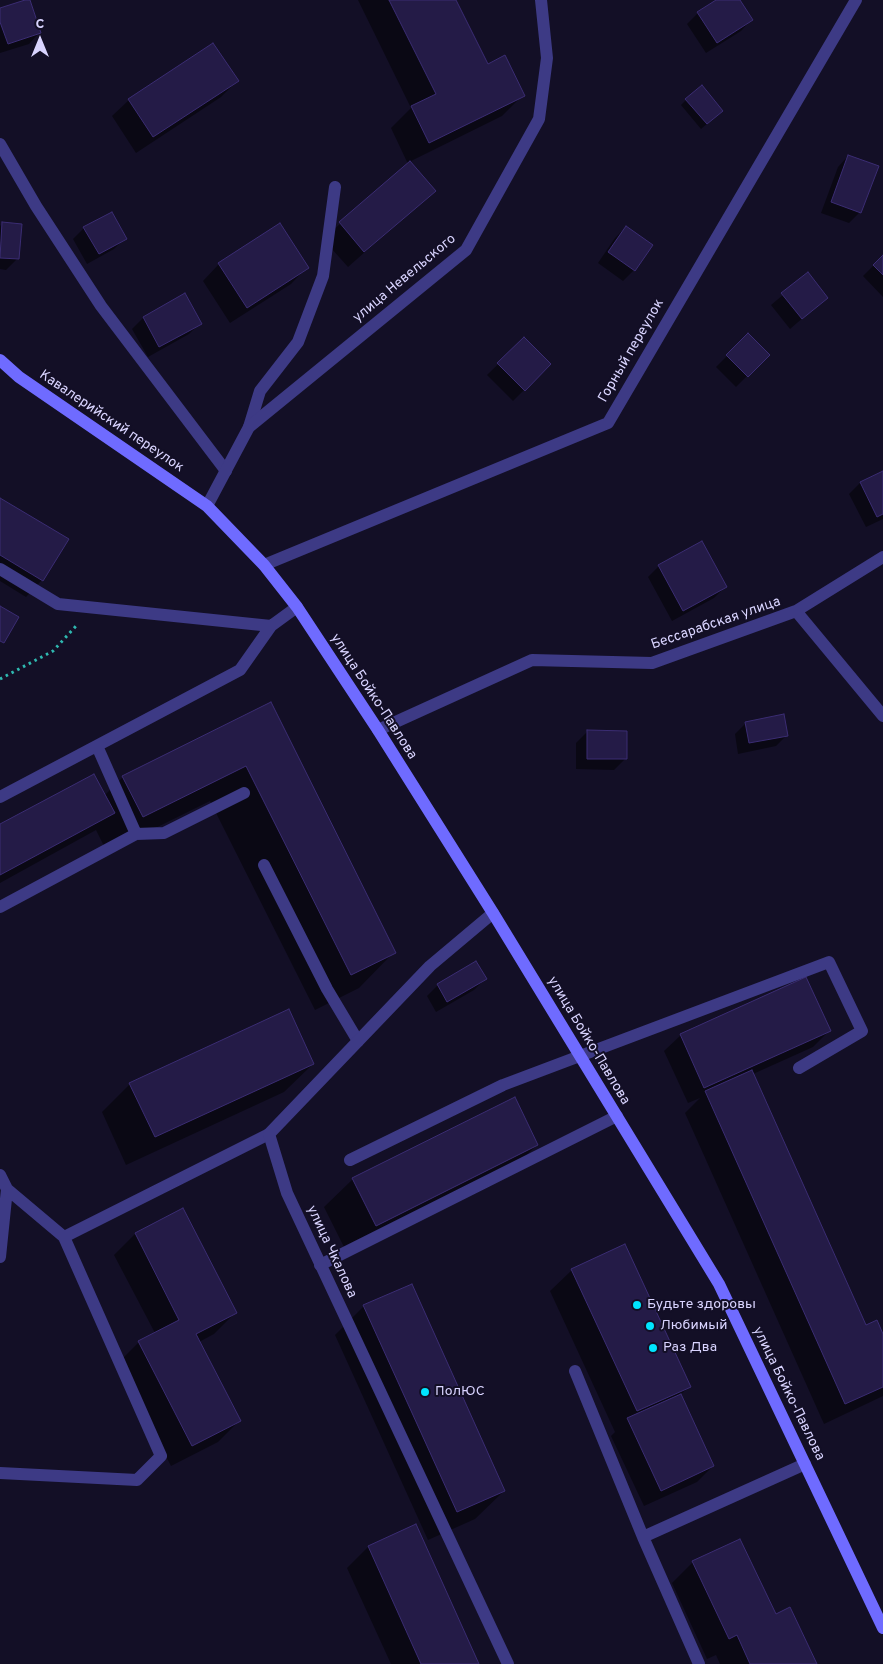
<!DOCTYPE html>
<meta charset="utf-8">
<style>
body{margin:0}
#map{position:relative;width:883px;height:1664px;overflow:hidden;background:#130f26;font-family:Overpass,sans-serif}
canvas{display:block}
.north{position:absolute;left:15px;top:15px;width:50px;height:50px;-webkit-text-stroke:4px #130f26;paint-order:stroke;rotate:0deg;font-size:14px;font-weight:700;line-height:20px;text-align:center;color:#d9d4ff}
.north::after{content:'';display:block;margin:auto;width:18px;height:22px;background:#d9d4ff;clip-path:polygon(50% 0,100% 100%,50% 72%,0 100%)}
</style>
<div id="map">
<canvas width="883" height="1664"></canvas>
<div class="north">С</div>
</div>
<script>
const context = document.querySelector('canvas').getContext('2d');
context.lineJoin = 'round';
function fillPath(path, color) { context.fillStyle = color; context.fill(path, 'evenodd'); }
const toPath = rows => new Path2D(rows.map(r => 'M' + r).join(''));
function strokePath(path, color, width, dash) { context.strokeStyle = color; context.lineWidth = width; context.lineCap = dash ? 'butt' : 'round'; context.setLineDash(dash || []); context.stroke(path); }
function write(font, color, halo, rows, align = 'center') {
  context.font = font + ' Overpass,sans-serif'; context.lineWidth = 4; context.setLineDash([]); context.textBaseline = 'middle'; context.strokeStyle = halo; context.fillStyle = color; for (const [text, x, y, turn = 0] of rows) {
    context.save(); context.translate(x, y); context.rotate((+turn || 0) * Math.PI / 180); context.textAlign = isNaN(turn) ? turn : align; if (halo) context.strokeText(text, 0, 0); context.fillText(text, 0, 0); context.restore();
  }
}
fillPath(toPath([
 [358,0,455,0,487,65,523,95,502,116,409,162,434,191,348,267,323,239,408,164,391,128,411,108],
 [718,0,738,0,751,20,741,31,706,53,687,24,698,13],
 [0,10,39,33,29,44,0,53],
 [237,81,221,97,136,153,112,116,129,100],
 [686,100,716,116,701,129,681,105],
 [848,156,860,212,849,223,821,213,838,167],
 [2,224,17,259,6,270,0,269,0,226],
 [280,225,307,267,291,284,230,323,203,281,219,264],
 [626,227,634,270,623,281,598,263,615,238],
 [84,228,125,238,114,249,87,264,73,239],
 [883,256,883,297,863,276],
 [808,274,826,298,790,329,771,305],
 [185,295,200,323,189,334,148,357,132,329,143,318],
 [748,335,768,355,736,387,716,367],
 [524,339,550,364,513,401,487,375],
 [883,473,883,519,866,527,849,494,860,483],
 [0,499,42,580,26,597,0,581],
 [659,566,725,587,714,598,672,621,648,577],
 [271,704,394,952,359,988,315,1010,210,801,107,852,96,830,0,883,0,826,104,796,123,777],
 [746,723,787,735,776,746,738,754,735,734],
 [587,732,625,759,614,770,576,769,576,743],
 [485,979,474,990,436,1012,427,996,438,985],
 [829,1031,813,1047,753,1074,866,1326,883,1337,883,1396,824,1424,685,1113,700,1098,688,1103,664,1051,681,1035],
 [313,1064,284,1092,126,1165,102,1112,130,1084],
 [537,1145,508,1173,347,1253,324,1207,353,1179],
 [182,1210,235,1313,214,1334,199,1342,239,1421,218,1442,171,1466,118,1363,139,1342,155,1333,114,1255,135,1234],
 [624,1246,689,1387,680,1395,713,1466,697,1482,644,1506,611,1436,615,1432,550,1291,572,1270],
 [364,1306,504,1491,475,1519,428,1540,335,1335],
 [415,1526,478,1664,391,1664,347,1568,368,1547],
 [693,1562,775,1615,816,1664,720,1664,716,1655,707,1659,672,1583]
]), '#0007');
const building = toPath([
 [25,0,30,0,41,33,8,44,0,22,0,8,25,0],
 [389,0,456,0,488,64,505,55,525,96,429,143,411,106,436,94,389,0],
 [716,0,740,0,753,20,717,43,697,12,716,0],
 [213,43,239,81,153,137,128,99,213,43],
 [702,85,723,111,707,124,685,99,702,85],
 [848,155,879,166,861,213,831,202,848,155],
 [410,161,436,191,364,252,339,222,410,161],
 [112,212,127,239,99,254,83,227,112,212],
 [2,222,22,224,19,259,0,258,2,222],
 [280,223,309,268,247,308,218,263,280,223],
 [626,226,653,245,635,271,608,252,626,226],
 [883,255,883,275,873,265,883,255],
 [808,272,828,298,802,319,781,293,808,272],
 [185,293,202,324,159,347,143,317,185,293],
 [748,333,770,355,748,377,726,355,748,333],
 [524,337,551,364,525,391,497,363,524,337],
 [883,471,883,514,877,517,860,482,883,471],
 [0,498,69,539,43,581,0,555,0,498],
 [702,541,727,587,683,611,658,565,702,541],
 [0,606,19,617,4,643,0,641,0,606],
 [271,702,396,953,351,975,246,766,143,817,122,776,271,702],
 [784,714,788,736,749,743,745,722,784,714],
 [587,730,627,731,627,759,587,759,587,730],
 [94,774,115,813,0,875,0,824,94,774],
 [476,961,487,979,447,1002,437,984,476,961],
 [806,977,831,1031,704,1088,680,1034,806,977],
 [289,1009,314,1064,155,1137,129,1083,289,1009],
 [752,1070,866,1325,877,1320,883,1334,883,1387,845,1404,705,1091,752,1070],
 [515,1097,538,1145,376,1226,352,1178,515,1097],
 [183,1208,237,1313,196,1334,241,1421,192,1446,138,1341,179,1320,135,1233,183,1208],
 [625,1244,691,1387,637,1411,571,1269,625,1244],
 [412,1284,505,1491,457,1512,363,1305,412,1284],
 [681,1394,714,1466,661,1491,627,1418,681,1394],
 [416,1524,479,1664,421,1664,368,1546,416,1524],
 [740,1539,776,1614,790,1607,817,1664,750,1664,737,1635,729,1639,692,1561,740,1539]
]);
fillPath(building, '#241b47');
strokePath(building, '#3b2d73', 1);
strokePath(toPath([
 [0,679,53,651,76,626]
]), '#2fb8b0', 3, [2.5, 4]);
strokePath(toPath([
 [0,144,36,206,101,306,226,471],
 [249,427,260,391,298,342,323,276,335,187],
 [0,569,58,604,271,626,297,607],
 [0,797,240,670,271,626],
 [136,834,164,833,244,793],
 [264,865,327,989,358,1041],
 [0,907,136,834,97,746],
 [350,1160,503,1085,829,962,862,1031,799,1068],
 [0,1175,7,1189,0,1257],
 [7,1189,64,1237],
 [320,1265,617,1116],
 [575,1371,643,1537,699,1664],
 [0,1473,137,1480,161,1456,64,1237,269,1134],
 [643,1537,805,1464]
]), '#3d3a85', 12);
strokePath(toPath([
 [207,506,249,427,466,250,539,119,547,58,541,0],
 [264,565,608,423,856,0],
 [796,611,883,716],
 [378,730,532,660,652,663,796,611,883,557],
 [493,913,430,966,269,1134,287,1193,508,1664]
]), '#3d3a85', 12);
strokePath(toPath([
 [0,360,19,377,207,506,264,565,297,607,378,730,493,913,719,1284,883,1628]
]), '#6f6bff', 12);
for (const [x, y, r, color] of [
 [637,1305,5,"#00e5ff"],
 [650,1326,5,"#00e5ff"],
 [653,1348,5,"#00e5ff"],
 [425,1392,5,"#00e5ff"]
]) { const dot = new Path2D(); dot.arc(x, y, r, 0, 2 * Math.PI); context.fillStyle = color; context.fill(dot); strokePath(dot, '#130f26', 2); }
write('14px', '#d9d4ff', '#130f26', [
 ["улица Невельского",405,279,-40],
 ["Горный переулок",632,351,-60],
 ["Кавалерийский переулок",111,422,34],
 ["Бессарабская улица",716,624,-19],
 ["улица Бойко-Павлова",373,697,57],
 ["улица Бойко-Павлова",588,1041,59],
 ["улица Чкалова",331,1252,65],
 ["улица Бойко-Павлова",788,1394,64]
]);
write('14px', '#d9d4ff', '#130f26', [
 ["Будьте здоровы",647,1305],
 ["Любимый",660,1326],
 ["Раз Два",663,1348],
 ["ПолЮС",435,1392]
], 'left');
</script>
